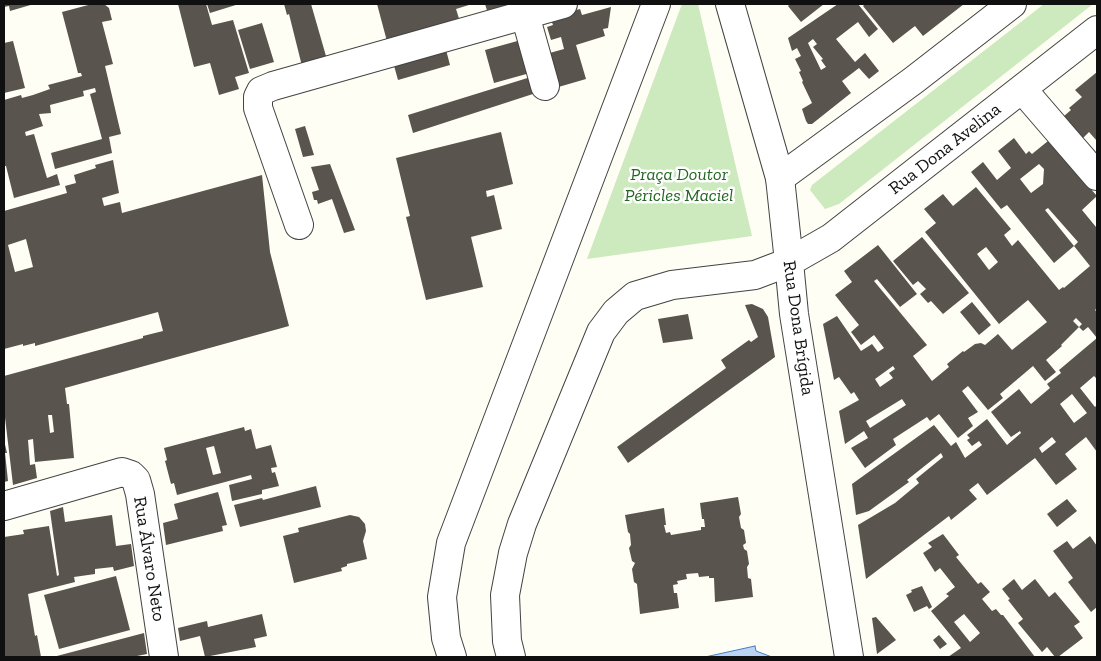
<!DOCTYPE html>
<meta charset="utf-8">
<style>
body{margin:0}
#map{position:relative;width:1101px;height:661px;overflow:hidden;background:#fefef4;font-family:"Zilla Slab",serif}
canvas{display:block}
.frame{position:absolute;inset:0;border:5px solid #101010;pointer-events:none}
</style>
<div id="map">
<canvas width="1101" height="661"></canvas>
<div class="frame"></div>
</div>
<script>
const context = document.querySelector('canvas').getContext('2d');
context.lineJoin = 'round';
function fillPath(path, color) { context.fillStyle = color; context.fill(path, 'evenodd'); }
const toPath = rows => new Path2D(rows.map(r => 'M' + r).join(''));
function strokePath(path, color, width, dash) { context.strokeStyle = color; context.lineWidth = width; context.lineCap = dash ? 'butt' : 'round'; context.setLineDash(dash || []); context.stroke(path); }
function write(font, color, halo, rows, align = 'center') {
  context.font = font + ' "Zilla Slab",serif'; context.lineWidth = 5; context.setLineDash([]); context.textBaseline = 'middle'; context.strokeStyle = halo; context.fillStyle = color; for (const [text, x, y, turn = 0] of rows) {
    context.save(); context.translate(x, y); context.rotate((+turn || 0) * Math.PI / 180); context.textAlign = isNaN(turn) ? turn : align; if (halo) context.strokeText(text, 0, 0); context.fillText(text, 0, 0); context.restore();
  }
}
fillPath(toPath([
 [682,4,698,4,752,236,587,259],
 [1044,4,1093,4,839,204,825,209,810,190,812,185]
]), '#cde9be');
const water = toPath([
 [755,646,756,651,772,657,705,657,755,646]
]);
fillPath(water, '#bbd4f4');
strokePath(water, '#457cc8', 1);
fillPath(toPath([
 [4,4,34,4,10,11,9,6,4,7],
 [92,4,104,4,109,8,112,20,102,22,113,64,105,66,121,134,109,137,112,153,55,169,51,153,102,139,90,94,96,92,95,88,83,91,84,96,50,105,51,113,39,114,43,126,25,132,26,136,34,134,47,178,57,174,60,185,14,198,6,166,4,166,4,147,5,147,4,143,4,100,21,95,22,98,33,95,50,89,48,85,82,76,81,73,78,73,62,12],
 [178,4,206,4,212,25,233,20,249,73,235,77,239,89,219,95,210,63,194,67],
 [207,4,239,4,210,13],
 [284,4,311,4,328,63,303,70,289,14,287,15],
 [377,4,472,4,456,9,461,25,388,45],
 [485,4,514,4,489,17],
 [790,4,824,4,801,22,788,6],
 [838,4,858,4,878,29,869,37,858,22,836,39,855,62,865,53,879,71,869,79,859,68,842,81,851,93,812,124,808,124,806,121,802,109,812,103,802,82,803,81,799,72,801,71,795,59,801,56,797,48,792,51,788,38],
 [813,39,817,44,813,47,823,59,821,60,826,67,821,70,808,43],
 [865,4,964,4,923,36,915,26,893,43,863,6],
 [611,7,608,28,603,29,605,36,576,45,586,79,555,88,546,54,564,49,561,37,551,40,547,27,553,25,550,17,580,9,582,15],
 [262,23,274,62,250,69,238,30],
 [521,40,530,73,494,83,485,50],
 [13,41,25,88,4,93,4,43],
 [445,46,450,65,398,80,393,62],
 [1097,72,1097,141,1089,132,1083,138,1064,116,1071,110,1069,108,1082,97,1075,90],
 [534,76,539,92,413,133,408,115],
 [305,126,314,155,303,157,295,129],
 [501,132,513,184,486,191,487,197,494,195,502,229,471,237,483,287,426,300,406,217,410,216,396,158],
 [1014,138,1026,154,1029,151,1032,154,1048,141,1097,196,1082,210,1096,227,1097,226,1097,308,1095,310,1097,312,1097,338,1088,327,1083,331,1079,327,1082,324,1076,318,1073,321,1079,327,1061,345,1062,346,1046,360,1056,372,1045,381,1033,366,1000,394,1003,398,988,410,968,386,962,391,978,412,968,418,973,426,958,438,939,414,930,421,927,417,893,439,896,445,865,468,851,448,868,438,864,431,845,444,839,411,859,400,854,392,851,394,839,377,834,380,823,324,837,316,861,351,872,344,878,352,884,348,874,335,861,345,851,332,859,325,835,295,852,282,844,271,878,245,917,294,900,307,877,279,874,281,927,345,913,356,932,381,949,367,947,364,963,351,964,352,975,344,981,343,985,345,998,334,1012,350,1047,322,1028,300,999,324,925,232,936,223,924,209,943,194,953,206,976,187,1011,229,1004,235,1012,246,1018,240,1059,290,1063,287,1064,288,1090,266,1074,246,1078,242,1048,208,1045,210,1074,246,1054,263,1007,205,1001,209,971,172,983,162,997,180,1011,168,998,151],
 [1039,164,1044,169,1043,184,1031,193,1020,179],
 [986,247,998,262,989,270,977,254],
 [893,366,895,369,889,373,893,378,880,387,875,379],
 [902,399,906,405,870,428,866,421],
 [113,160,119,193,102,198,104,206,120,202,122,213,262,175,270,252,289,326,65,388,67,404,69,404,74,458,35,462,33,439,28,440,30,465,35,464,37,478,13,485,4,409,4,376,143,338,143,336,163,331,158,312,35,346,35,343,23,346,23,344,4,349,4,211,67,193,65,186,76,183,74,175,96,168,95,165],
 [26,239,33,267,15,272,8,245],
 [48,415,52,415,54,432,50,433],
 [330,164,355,230,344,233,332,199,318,204,317,200,314,200,312,192,319,190,311,167],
 [922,237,969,293,943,314,931,301,928,303,920,294,926,289,918,281,913,285,893,261],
 [972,302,991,325,979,335,960,312],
 [752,304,763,309,768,317,775,357,628,463,617,447,726,368,721,360,749,340,751,342,758,337,745,305],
 [688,314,693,339,663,343,658,319],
 [1097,338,1097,379,1094,376,1080,388,1095,407,1097,405,1097,452,1086,437,1065,454,1077,469,1056,485,1035,458,987,495,978,483,969,490,977,499,951,520,949,516,866,579,858,525,895,503,919,483,916,479,943,457,941,453,907,480,909,482,869,511,856,515,852,484,934,425,951,446,956,442,965,458,982,445,979,441,972,446,967,440,970,438,967,435,987,419,1007,445,1021,433,1020,431,1011,437,991,412,1019,389,1031,404,1050,388,1047,384,1061,373,1059,370],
 [1072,394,1087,413,1074,423,1060,404],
 [1052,437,1056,442,1042,453,1039,448],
 [244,427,245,431,251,429,256,449,271,445,277,467,271,468,272,473,275,472,279,486,262,490,262,494,232,501,229,485,252,479,251,475,177,495,174,483,171,484,165,461,167,460,164,448],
 [214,446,221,473,213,475,206,448],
 [4,440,7,453,5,453,8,481,4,482],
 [316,486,321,507,240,527,234,505,262,498,263,500],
 [218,492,227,525,222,526,223,531,166,545,163,523,178,519,174,504],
 [738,497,741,514,739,517,741,528,744,530,746,543,743,545,744,549,747,551,749,564,747,567,748,578,751,579,753,597,715,602,714,578,709,578,709,576,699,577,698,573,686,574,687,579,677,581,678,584,673,585,674,593,677,593,679,608,640,614,637,584,634,582,632,569,635,563,632,561,629,548,631,545,630,534,628,532,625,515,664,508,666,525,664,525,666,533,670,532,671,535,701,530,701,527,705,527,704,519,702,519,700,503],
 [1067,499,1077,511,1057,527,1047,514],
 [63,507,65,522,112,515,116,546,131,544,134,566,114,571,113,567,95,569,95,574,74,577,75,582,28,594,35,636,37,635,41,657,4,657,4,537,24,534,23,530,49,526,57,576,59,575,50,511],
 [350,515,359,517,365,524,366,531,363,541,367,559,347,564,347,566,341,568,342,571,294,583,283,536,299,532,298,528],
 [943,534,959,555,956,557,978,584,981,582,990,592,982,599,992,611,996,609,1001,615,1003,615,1035,657,948,657,961,648,931,611,949,596,946,594,955,587,940,568,935,572,923,553,932,547,928,543],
 [964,614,980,633,970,642,954,622],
 [1090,536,1097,546,1097,607,1091,612,1068,582,1073,578,1053,551,1067,541,1073,549],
 [116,576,130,630,59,649,44,595],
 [1014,579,1022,590,1035,579,1049,597,1055,592,1080,622,1074,626,1083,638,1058,657,1055,657,1047,647,1042,652,1018,623,1023,619,1008,600,1010,599,1002,589],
 [922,586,932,607,929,609,927,606,914,612,906,595,912,592,911,590],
 [262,614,267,636,254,639,256,647,205,657,200,636,180,641,178,628,207,621,208,627],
 [876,617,896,640,877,654,872,618],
 [144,633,147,654,132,657,53,657],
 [939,635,947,644,940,649,933,640]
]), '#59544d');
const minor = toPath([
 [522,4,545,86],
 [1022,89,1097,176],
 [780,178,914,80,1012,4],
 [299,225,258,108,258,97,261,91,273,86,563,4],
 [4,506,122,472,131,475,136,480,140,494,164,657],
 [849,657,794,314,789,262,831,238,1097,30]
]);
const tertiary = toPath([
 [452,657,446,638,442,597,451,543,656,4],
 [511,657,507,641,505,595,513,553,522,524,601,332,616,312,635,296,672,285,755,275,789,262,780,178,730,4]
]);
strokePath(minor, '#434343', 30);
strokePath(tertiary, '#434343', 30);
strokePath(minor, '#fff', 28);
strokePath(tertiary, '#fff', 28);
write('18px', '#101010', '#fff', [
 ["Rua Dona Avelina",945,149,-38],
 ["Rua Dona Brígida",798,328,82],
 ["Rua Álvaro Neto",149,559,81]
]);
write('italic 18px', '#246722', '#fff', [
 ["Praça Doutor",679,175],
 ["Péricles Maciel",679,196]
]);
</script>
